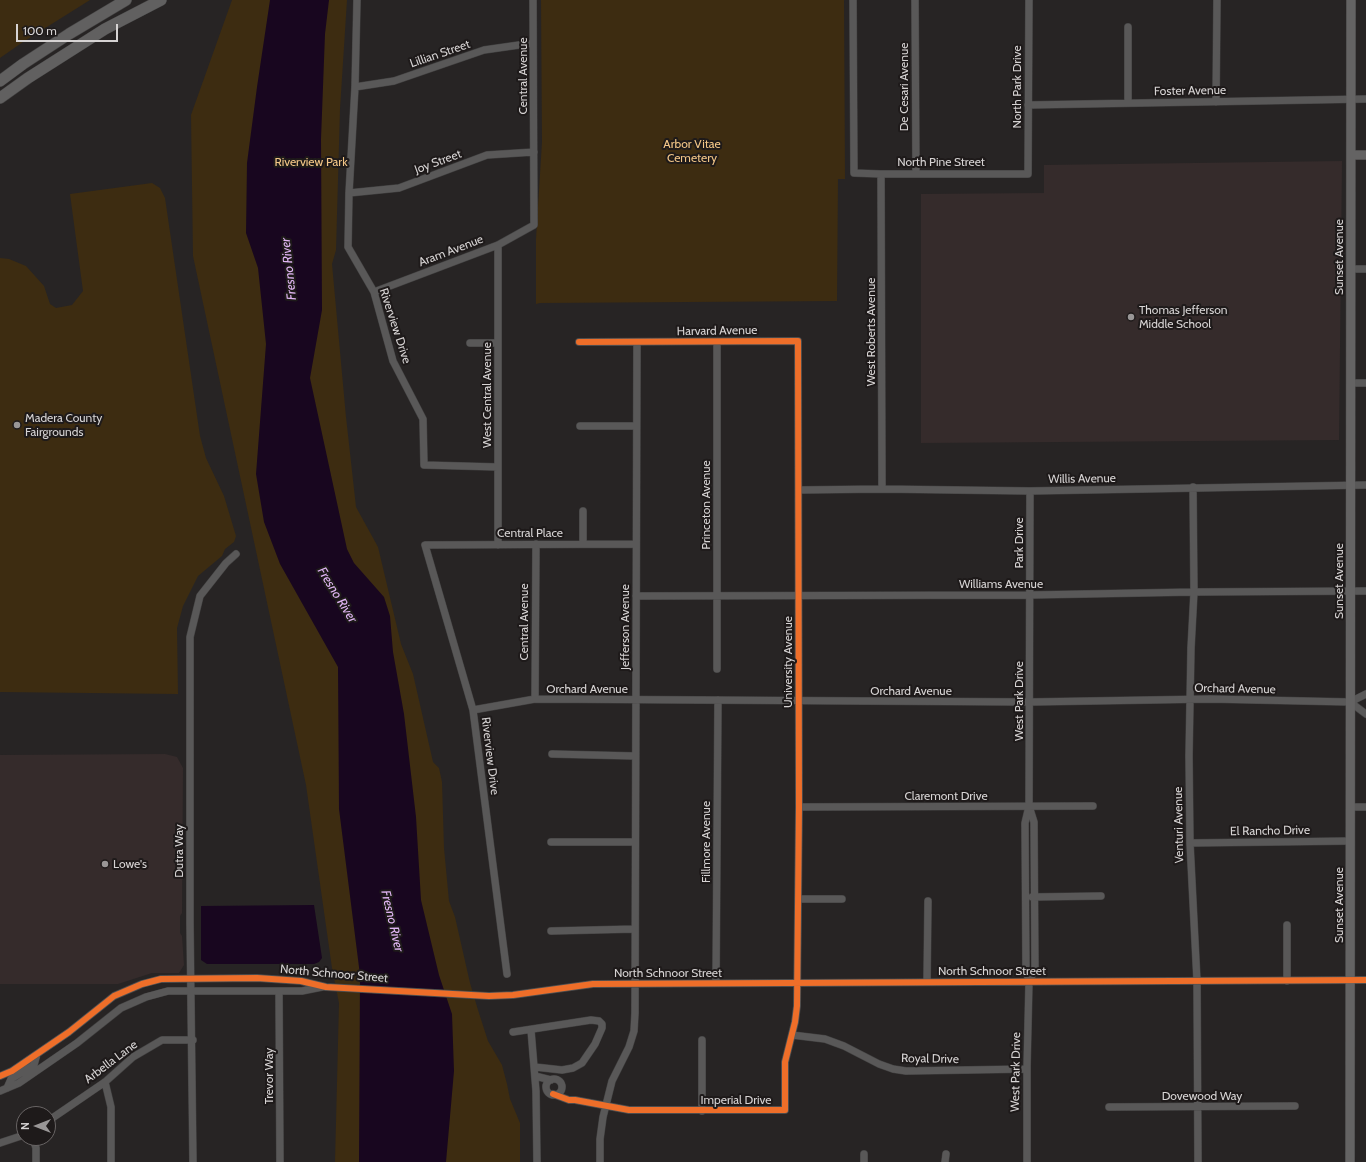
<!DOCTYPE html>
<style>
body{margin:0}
#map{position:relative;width:1366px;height:1162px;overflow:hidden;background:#272424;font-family:Cabin,sans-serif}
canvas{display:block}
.north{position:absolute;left:16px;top:1106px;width:40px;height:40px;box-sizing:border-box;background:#1e1a1a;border:1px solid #686464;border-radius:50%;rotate:270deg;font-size:11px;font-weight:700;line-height:16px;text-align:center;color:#d6d3d3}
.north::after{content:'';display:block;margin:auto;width:14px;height:18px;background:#999696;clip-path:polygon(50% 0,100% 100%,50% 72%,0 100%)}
.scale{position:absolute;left:16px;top:24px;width:102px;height:18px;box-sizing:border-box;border:2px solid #d6d3d3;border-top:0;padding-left:5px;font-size:12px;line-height:14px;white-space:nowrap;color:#d6d3d3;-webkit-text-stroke:3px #1e1a1a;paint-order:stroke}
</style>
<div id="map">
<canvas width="1366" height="1162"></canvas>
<div class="north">N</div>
<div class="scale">100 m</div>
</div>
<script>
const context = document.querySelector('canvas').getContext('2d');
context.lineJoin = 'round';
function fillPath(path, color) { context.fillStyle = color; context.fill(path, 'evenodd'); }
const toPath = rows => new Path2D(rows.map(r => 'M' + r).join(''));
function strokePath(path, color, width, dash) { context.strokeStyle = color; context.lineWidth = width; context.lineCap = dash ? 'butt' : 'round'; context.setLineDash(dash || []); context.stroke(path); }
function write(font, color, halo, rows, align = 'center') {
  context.font = font + ' Cabin,sans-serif'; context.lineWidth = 4; context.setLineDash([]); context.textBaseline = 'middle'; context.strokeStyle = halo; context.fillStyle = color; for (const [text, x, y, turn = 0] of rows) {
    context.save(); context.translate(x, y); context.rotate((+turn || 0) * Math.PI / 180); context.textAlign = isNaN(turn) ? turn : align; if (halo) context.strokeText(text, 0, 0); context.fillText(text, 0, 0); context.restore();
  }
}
fillPath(toPath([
 [1342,161,1339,440,921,443,921,194,1044,193,1044,165],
 [165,754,177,757,183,768,182,913,180,916,180,933,182,936,184,965,179,973,152,973,118,984,0,984,0,755]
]), '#352b2b');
fillPath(toPath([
 [0,0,90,0,23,42,0,58],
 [232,0,347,0,340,109,336,250,332,264,346,417,356,507,378,547,401,644,413,674,433,762,439,768,442,782,444,848,449,901,455,917,470,983,478,1010,488,1041,502,1065,507,1084,510,1099,520,1123,520,1162,335,1162,339,1003,332,968,306,785,193,256,191,115],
 [541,0,844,0,845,179,838,179,837,301,540,303,536,304,536,239,542,142],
 [152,183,160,188,165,198,200,436,206,458,224,496,236,536,234,542,225,549,222,556,198,576,183,606,177,628,178,694,0,692,0,258,9,259,26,266,44,286,50,304,56,308,72,305,83,291,70,194]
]), '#3d2c11');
fillPath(toPath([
 [270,0,329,0,325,34,321,139,322,310,310,378,347,549,354,563,384,597,390,616,393,652,404,714,416,817,421,900,439,975,452,1014,454,1071,446,1162,359,1162,360,975,339,809,338,667,280,564,264,522,256,474,266,344,258,268,246,233,247,163,257,87],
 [314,905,322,958,319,962,314,964,207,964,201,960,201,906]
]), '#18061f');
const minor = toPath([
 [357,0,355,87,349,193,348,247,374,292,393,361,423,419,424,465,498,467],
 [853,0,854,173,881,174,1028,174,1029,0],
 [915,0,916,173],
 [1128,27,1128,103],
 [355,87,394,81,484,50,533,43],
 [1216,102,1217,0],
 [1028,105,1366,99],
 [881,174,882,489],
 [349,193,399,188,487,155,534,152],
 [498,245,498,545],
 [1351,269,1366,269],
 [374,292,498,245,534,225,533,0],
 [470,343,498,343],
 [1351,383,1366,383],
 [580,426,636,426],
 [1193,487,1194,592,1191,648,1189,756,1190,843,1197,981,1198,1162],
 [799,490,882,489,1030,491,1366,485],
 [583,544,583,511],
 [636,596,1030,595,1194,592,1366,591],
 [717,669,717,342],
 [535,699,536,544],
 [1350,702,1366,714],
 [473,710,535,699,1030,702,1210,699,1350,702,1366,694],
 [552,754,635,756],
 [799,807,1093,806],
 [1351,807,1366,807],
 [551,842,635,842],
 [1190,843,1350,841],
 [1032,897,1101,896],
 [798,899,842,899],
 [551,931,635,929],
 [507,974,473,710,425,545,636,544],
 [1287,981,1287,925],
 [927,982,928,901],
 [1029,982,1035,969,1034,822,1029,806],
 [716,983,718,700],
 [279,991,280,1162],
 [531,1030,536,1091,537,1162],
 [513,1032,591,1020,599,1021,602,1024,602,1028,595,1044,582,1063,573,1068,562,1070,535,1067],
 [792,1035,825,1039,844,1046,879,1064,893,1069,906,1071,1027,1069],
 [0,1076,12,1071,69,1032,114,996,142,984,161,979,257,978,301,981,326,987,489,996,513,995,593,984,1366,980],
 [535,1076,551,1080],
 '546 1087a8 8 0 1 1 16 0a8 8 0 1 1-16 0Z',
 [105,1082,111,1107,111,1162],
 [7,1088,11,1079,34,1065,37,1054],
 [0,1091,19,1083,77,1043,121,1008,146,997,168,991,302,991,322,987],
 [553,1094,569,1100,575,1100,629,1110,785,1110,785,1062,795,1022,797,1006,799,807,798,341,579,342],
 [1109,1107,1295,1106],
 [702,1111,702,1040],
 [48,1121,105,1082,133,1057,162,1040,193,1040],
 [33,1138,36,1148,36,1162],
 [0,1143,24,1135],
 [864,1154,864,1162],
 [193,1162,190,924,190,637,200,596,226,563,236,554],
 [600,1162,600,1139,603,1117,612,1081,629,1047,634,1031,635,1013,637,342],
 [945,1162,946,1154],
 [1027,1162,1027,1067,1029,982,1026,970,1025,823,1029,806,1030,491]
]);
const major = toPath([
 [1351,155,1366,155],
 [1350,1162,1351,0]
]);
const highway = toPath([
 [0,81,23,64,69,34,126,0],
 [0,98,28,78,105,29,161,0]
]);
strokePath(minor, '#424141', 8);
strokePath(major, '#424141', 10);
strokePath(highway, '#424141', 12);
strokePath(minor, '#595858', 7);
strokePath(major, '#646363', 9);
strokePath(highway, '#616060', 11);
strokePath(toPath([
 [0,1076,12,1071,69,1032,114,996,142,984,161,979,257,978,301,981,326,987,489,996,513,995,593,984,1366,980],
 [553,1094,569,1100,575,1100,629,1110,785,1110,785,1062,795,1022,797,1006,799,807,798,341,579,342]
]), '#ee6e29', 6);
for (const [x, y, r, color] of [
 [1131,317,4,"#999696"],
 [17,425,4,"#999696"],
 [105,864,4,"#999696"]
]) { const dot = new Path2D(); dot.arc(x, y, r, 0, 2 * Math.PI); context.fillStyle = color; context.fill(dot); strokePath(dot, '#1e1a1a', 1.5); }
write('12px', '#d6d3d3', '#1e1a1a', [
 ["Lillian Street",440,54,-19],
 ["Central Avenue",523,76,-90],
 ["De Cesari Avenue",904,87,-90],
 ["North Park Drive",1017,87,-90],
 ["Foster Avenue",1190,91,-1],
 ["Joy Street",438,162,-20],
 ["North Pine Street",941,162],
 ["Aram Avenue",451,251,-21],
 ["Sunset Avenue",1339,257,-90],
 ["Riverview Drive",395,326,72],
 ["Harvard Avenue",717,331,-1],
 ["West Roberts Avenue",871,332,-90],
 ["West Central Avenue",487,395,-90],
 ["Willis Avenue",1082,479,-1],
 ["Princeton Avenue",706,505,-90],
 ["Central Place",530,533],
 ["Park Drive",1019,543,-90],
 ["Sunset Avenue",1339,581,-90],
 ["Williams Avenue",1001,584],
 ["Central Avenue",524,622,-90],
 ["Jefferson Avenue",625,627,-90],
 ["University Avenue",788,662,-90],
 ["Orchard Avenue",587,689],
 ["Orchard Avenue",1235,689,1],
 ["Orchard Avenue",911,691],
 ["West Park Drive",1019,701,-90],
 ["Riverview Drive",490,756,83],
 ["Claremont Drive",946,796],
 ["Venturi Avenue",1179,825,-91],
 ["El Rancho Drive",1270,831,-1],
 ["Fillmore Avenue",706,842,-90],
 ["Dutra Way",179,851,-90],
 ["Sunset Avenue",1339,905,-90],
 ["North Schnoor Street",992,971],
 ["North Schnoor Street",668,973],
 ["North Schnoor Street",334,974,5],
 ["Royal Drive",930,1059,1],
 ["Arbella Lane",111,1062,-37],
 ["West Park Drive",1016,1072,-89],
 ["Trevor Way",269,1076,-90],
 ["Dovewood Way",1202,1096],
 ["Imperial Drive",736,1100]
]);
write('12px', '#f3c687', '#1e1a1a', [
 ["Arbor Vitae",692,144],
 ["Cemetery",692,158],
 ["Riverview Park",311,162]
]);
write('12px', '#d6d3d3', '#1e1a1a', [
 ["Thomas Jefferson",1139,310],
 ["Middle School",1139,324],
 ["Madera County",25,418],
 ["Fairgrounds",25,432],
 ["Lowe's",113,864]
], 'left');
write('italic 13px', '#e0b5f3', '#1e1a1a', [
 ["Fresno River",289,269,-96],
 ["Fresno River",337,595,58],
 ["Fresno River",392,921,77]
]);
</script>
